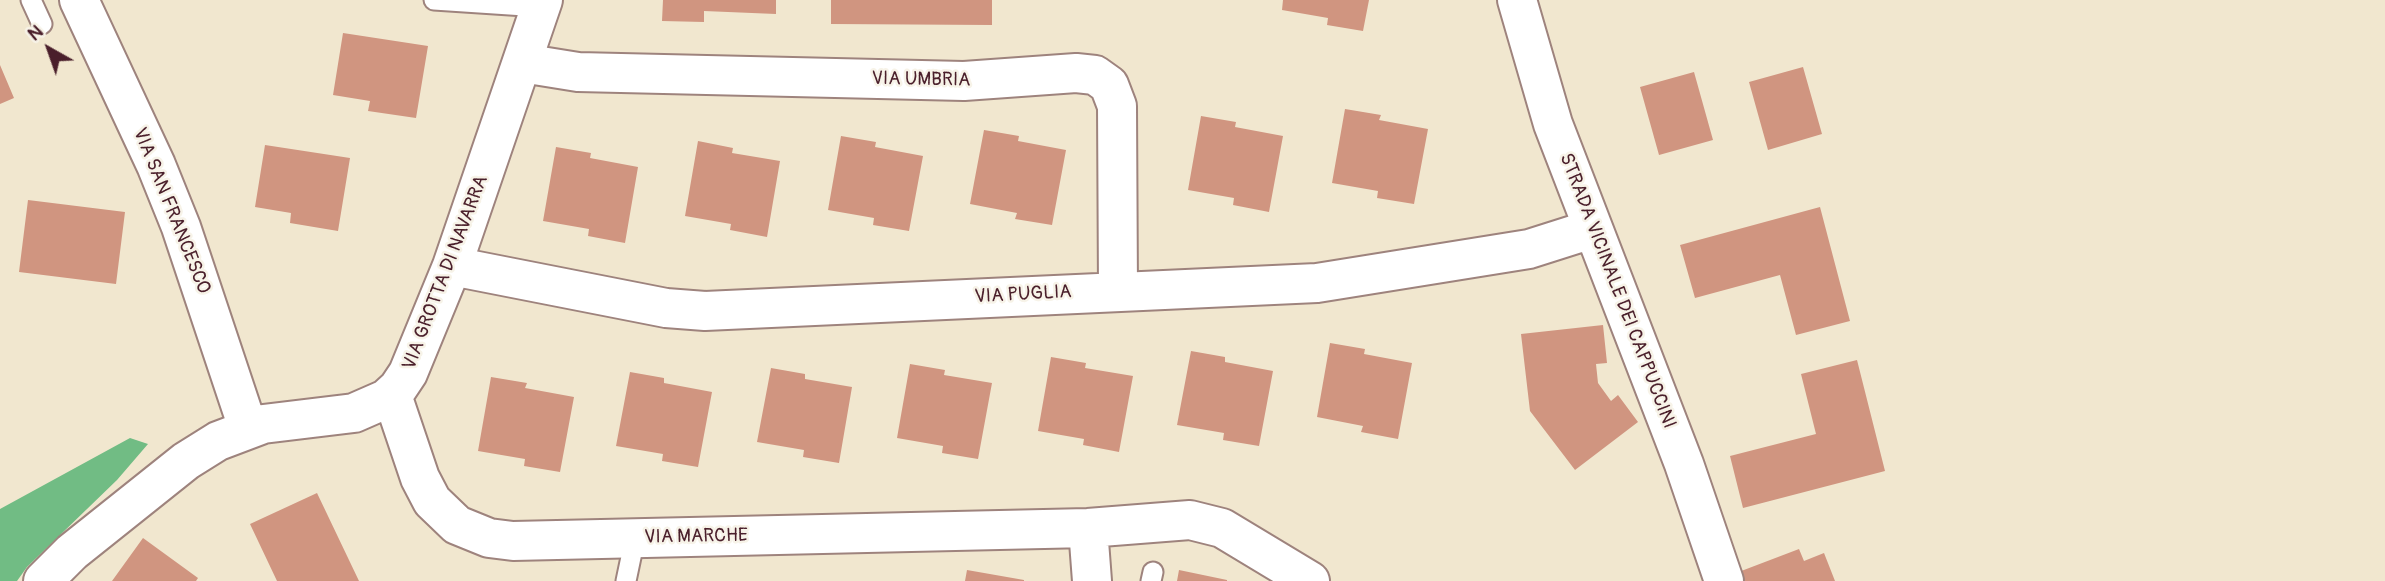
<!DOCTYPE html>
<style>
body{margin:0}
#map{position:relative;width:2385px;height:581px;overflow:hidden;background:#f1e7cf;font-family:Pangolin,sans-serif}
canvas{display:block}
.north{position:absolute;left:14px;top:14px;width:70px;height:70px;-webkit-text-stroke:5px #f7f3e8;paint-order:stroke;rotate:320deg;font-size:19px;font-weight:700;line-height:28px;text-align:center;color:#4a1f2b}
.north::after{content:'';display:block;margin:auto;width:24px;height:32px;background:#4a1f2b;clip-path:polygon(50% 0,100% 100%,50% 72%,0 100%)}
</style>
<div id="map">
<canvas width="2385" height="581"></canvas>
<div class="north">N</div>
</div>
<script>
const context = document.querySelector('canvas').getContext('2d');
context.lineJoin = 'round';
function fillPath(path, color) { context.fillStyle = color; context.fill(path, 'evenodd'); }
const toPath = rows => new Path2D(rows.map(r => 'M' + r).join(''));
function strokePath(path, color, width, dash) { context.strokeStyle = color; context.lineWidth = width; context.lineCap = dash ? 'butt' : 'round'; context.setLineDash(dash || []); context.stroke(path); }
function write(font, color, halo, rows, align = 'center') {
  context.font = font + ' Pangolin,sans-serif'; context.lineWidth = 5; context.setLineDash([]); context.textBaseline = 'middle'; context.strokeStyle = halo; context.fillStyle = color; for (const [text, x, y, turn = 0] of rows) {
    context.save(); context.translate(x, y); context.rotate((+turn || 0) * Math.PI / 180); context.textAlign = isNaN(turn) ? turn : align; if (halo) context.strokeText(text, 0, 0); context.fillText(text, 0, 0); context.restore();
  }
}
fillPath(toPath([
 [130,438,148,444,117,480,27,567,17,581,0,581,0,509]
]), '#71bc84');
fillPath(toPath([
 [663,0,776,0,776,14,704,11,704,22,662,21],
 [831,0,992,0,992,25,831,24],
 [1283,0,1369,0,1363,31,1327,25,1328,18,1282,10],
 [343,33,428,46,416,118,368,111,370,101,333,95],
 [0,65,14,98,0,104],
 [1803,67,1822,134,1768,150,1749,82],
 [1694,72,1713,140,1659,155,1640,87],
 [1345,109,1381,115,1379,120,1428,129,1414,204,1377,198,1378,191,1332,183],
 [1201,116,1236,122,1235,127,1283,136,1269,212,1233,205,1234,198,1188,190],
 [984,130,1019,136,1018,141,1066,150,1052,225,1015,219,1017,213,970,204],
 [841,136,876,142,875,147,923,156,909,231,873,225,874,218,828,210],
 [698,141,733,148,732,153,780,161,767,237,730,230,731,224,685,216],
 [265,145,350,158,338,231,290,223,291,213,255,207],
 [556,147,591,153,590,158,638,167,625,243,588,236,589,229,543,221],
 [28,200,125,212,116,284,19,272],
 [1820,207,1850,321,1796,335,1780,275,1695,298,1680,245],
 [1603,325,1607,363,1596,364,1598,383,1611,401,1618,395,1638,422,1575,470,1530,411,1521,334],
 [1330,343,1365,349,1364,354,1412,363,1398,439,1361,432,1363,426,1317,417],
 [1191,351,1225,357,1225,362,1273,371,1259,446,1223,440,1224,433,1177,425],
 [1051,357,1086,363,1085,368,1133,376,1119,452,1083,445,1084,439,1038,431],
 [1857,360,1885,471,1743,508,1730,456,1816,434,1801,374],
 [910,364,945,370,944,375,992,383,978,459,942,453,943,446,897,438],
 [771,368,805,374,805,379,852,387,839,463,803,457,804,450,757,442],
 [630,372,664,378,664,383,712,392,698,467,662,461,663,454,616,446],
 [491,377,527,383,525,388,574,397,560,472,524,466,525,459,478,451],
 [317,493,359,581,277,581,250,524],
 [143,538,198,578,196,581,112,581],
 [1799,549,1804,561,1824,553,1835,581,1739,581,1736,573],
 [967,570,1024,580,1024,581,965,581],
 [1179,570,1227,580,1227,581,1177,581]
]), '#d09580');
const lane = toPath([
 [31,0,42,24],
 [434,0,540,7],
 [626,581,635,538],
 [1151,581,1153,572]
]);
const street = toPath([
 [79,0,156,165,181,227,248,428],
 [1517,0,1553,124,1684,464,1724,581],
 [522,63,578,72,964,81,1076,73,1095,75,1109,85,1117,106,1118,291],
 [452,266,666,308,705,311,1317,283,1529,249,1592,229],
 [392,395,420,478,432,501,457,525,489,538,513,541,1088,528,1190,520,1222,528,1310,581],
 [1088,528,1092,581],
 [43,581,72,552,186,461,218,441,263,424,354,413,386,399,398,388,408,373,452,266,543,0]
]);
strokePath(lane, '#9e837d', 23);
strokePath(street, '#9e837d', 42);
strokePath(lane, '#fff', 19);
strokePath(street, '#fff', 38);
write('19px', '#4a1f2b', '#f7f3e8', [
 ["VIA UMBRIA",921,80,1],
 ["VIA SAN FRANCESCO",171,211,68],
 ["VIA GROTTA DI NAVARRA",446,273,-69],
 ["STRADA VICINALE DEI CAPPUCCINI",1617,291,69],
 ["VIA PUGLIA",1023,295,-3],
 ["VIA MARCHE",696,537,-1]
]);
</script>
